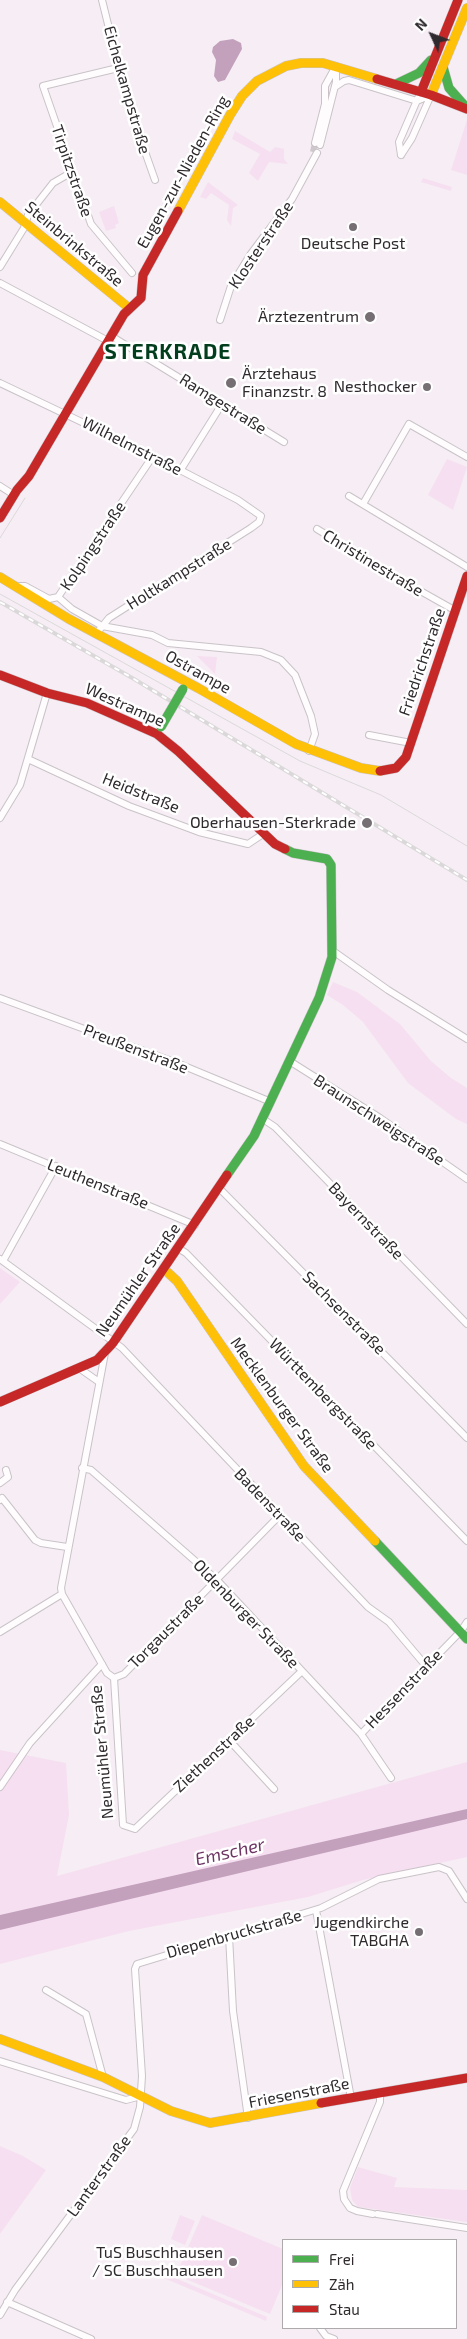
<!DOCTYPE html>
<meta charset="utf-8">
<style>
body{margin:0}
#map{position:relative;width:467px;height:2339px;overflow:hidden;background:#f6eef4;font-family:"Exo 2",sans-serif}
canvas{display:block}
.legend{position:absolute;left:282px;top:2239px;width:175px;height:90px;box-sizing:border-box;background:#fff;border:1px solid #acaaab;margin:0;padding:6px 9px;list-style:none;font-size:15px;color:#2f2a2e}
.legend li{display:flex;align-items:center;gap:10px;height:25px}
.legend b{width:25px;border:1px solid #acaaab}
.north{position:absolute;left:407px;top:10px;width:50px;height:50px;-webkit-text-stroke:4px #fff;paint-order:stroke;rotate:313deg;font-size:14px;font-weight:700;line-height:20px;text-align:center;color:#2f2a2e}
.north::after{content:'';display:block;margin:auto;width:18px;height:22px;background:#2f2a2e;clip-path:polygon(50% 0,100% 100%,50% 72%,0 100%)}
</style>
<div id="map">
<canvas width="467" height="2339"></canvas>
<ul class="legend">
<li><b style="height:6px;background:#4caf50"></b>Frei</li>
<li><b style="height:6px;background:#ffc107"></b>Zäh</li>
<li><b style="height:6px;background:#c62828"></b>Stau</li>
</ul>
<div class="north">N</div>
</div>
<script>
const context = document.querySelector('canvas').getContext('2d');
context.lineJoin = 'round';
function fillPath(path, color) { context.fillStyle = color; context.fill(path, 'evenodd'); }
const toPath = rows => new Path2D(rows.map(r => 'M' + r).join(''));
function strokePath(path, color, width, dash) { context.strokeStyle = color; context.lineWidth = width; context.lineCap = dash ? 'butt' : 'round'; context.setLineDash(dash || []); context.stroke(path); }
function write(font, color, halo, rows, align = 'center') {
  context.font = font + ' "Exo 2",sans-serif'; context.lineWidth = 5; context.setLineDash([]); context.textBaseline = 'middle'; context.strokeStyle = halo; context.fillStyle = color; for (const [text, x, y, turn = 0] of rows) {
    context.save(); context.translate(x, y); context.rotate((+turn || 0) * Math.PI / 180); context.textAlign = isNaN(turn) ? turn : align; if (halo) context.strokeText(text, 0, 0); context.fillText(text, 0, 0); context.restore();
  }
}
fillPath(toPath([
 [467,120,467,175,451,170],
 [235,131,270,152,275,147,284,149,284,159,288,164,269,162,258,181,249,173,260,154,232,139],
 [423,178,452,187,451,191,421,182],
 [208,182,238,205,233,208,231,226,227,220,229,205,211,193,206,199,200,197],
 [114,206,119,223,115,225,116,228,106,231,99,212],
 [447,459,467,467,453,510,428,495],
 [197,656,217,657,215,674],
 [333,982,357,992,400,1024,431,1061,451,1078,467,1088,467,1124,456,1119,408,1083,363,1022,343,1005,327,995],
 [0,1268,20,1282,0,1304],
 [0,1750,66,1763,69,1815,57,1876,467,1762,467,1857,363,1880,308,1897,129,1931,0,1964],
 [0,2146,23,2156,46,2170,0,2234],
 [358,2167,397,2178,394,2187,467,2190,467,2222,358,2207,352,2200,350,2188],
 [180,2215,195,2221,185,2245,171,2239],
 [202,2215,283,2249,283,2283,270,2314,176,2275],
 [161,2272,267,2317,266,2321,159,2276]
]), '#f6dff1');
fillPath(toPath([
 [233,39,241,43,242,49,225,80,218,82,214,76,216,60,212,52,213,47,220,41],
 [467,1809,467,1819,0,1930,0,1915]
]), '#c3a1bd');
strokePath(toPath([
 [313,152,315,143]
]), '#cec7cc', 6, [6, 3]);
const street = toPath([
 [102,0,127,101,155,180],
 [118,68,43,86,91,224,132,273],
 [335,87,344,81,349,80,417,101,431,95],
 [315,143,325,104,325,86,336,66],
 [320,145,336,82,336,66],
 [401,155,399,142,418,98],
 [401,155,412,138,431,95],
 [0,267,24,228,28,215,53,183,72,172],
 [0,283,108,341],
 [220,320,231,286,250,255,292,199,317,153],
 [111,336,284,442],
 [0,383,153,456,238,500,261,516,259,522,251,528,109,618,96,634],
 [180,471,222,404],
 [0,486,14,495],
 [349,496,467,567],
 [363,504,409,424,467,457],
 [317,529,385,571,456,611],
 [16,586,25,586,49,599,58,597,153,456],
 [58,597,72,609,102,626,152,635,168,643,261,652,281,660,295,675,311,716,315,734,309,751],
 [369,735,411,743],
 [28,759,129,806,199,832,248,844,263,834],
 [0,818,20,785,47,693],
 [333,951,388,990,467,1039],
 [0,998,177,1063,271,1102],
 [291,1062,380,1118,467,1179],
 [263,1119,275,1127,467,1324],
 [0,1144,195,1225],
 [220,1189,467,1438],
 [178,1248,186,1253,467,1541],
 [0,1259,122,1348,368,1607,389,1622,426,1666],
 [3,1261,56,1166],
 [105,1353,61,1588,62,1594,107,1673,114,1678],
 [79,1368,99,1382],
 [82,1468,91,1470,217,1580,361,1734,391,1778],
 [0,1483,8,1477,6,1470],
 [0,1500,2,1498,35,1540,41,1543,67,1547],
 [0,1632,62,1594],
 [114,1678,123,1825,135,1829,302,1671],
 [114,1678,124,1674,280,1515],
 [361,1734,461,1631,467,1622],
 [229,1740,274,1789],
 [0,1787,30,1743,102,1664],
 [316,1910,351,2098],
 [229,1936,233,2011,248,2118],
 [46,1990,86,2014,103,2077],
 [0,2061,126,2100,141,2096],
 [373,2214,357,2211,350,2208,344,2199,343,2191,380,2102,380,2093],
 [377,2214,467,2228],
 [7,2302,91,2339],
 [0,2315,15,2290,134,2129,140,2107,142,2076,135,1969,137,1964,321,1908,379,1879,439,1867,449,1871,467,1899],
 [320,2328,326,2336,334,2339]
]);
const fast = toPath([
 [443,67,449,88,464,105],
 [396,84,419,73,431,60],
 [227,1175,254,1136,319,998,332,957,331,865,327,859,293,853,285,849],
 [375,1541,467,1639]
]);
const slow = toPath([
 [431,95,467,8],
 [0,202,129,308],
 [178,211,230,115,242,96,257,81,286,66,301,63,323,63,377,79],
 [0,577,69,619,198,688,296,744,361,768,380,771],
 [164,1269,177,1281,304,1466,375,1541],
 [0,2039,103,2077,171,2111,210,2123,321,2103]
]);
const jam = toPath([
 [377,79,431,95,467,109],
 [421,92,458,0],
 [0,518,17,490,29,476,124,314,141,298,143,275,178,211],
 [0,675,47,693,87,703,157,734,178,751,275,844,285,849],
 [380,771,396,768,406,757,467,576],
 [0,1402,97,1360,113,1343,227,1175],
 [321,2103,467,2078]
]);
strokePath(street, '#c9c3c8', 8);
strokePath(fast, '#c9c3c8', 10);
strokePath(slow, '#c9c3c8', 10);
strokePath(jam, '#c9c3c8', 10);
strokePath(street, '#fefcfd', 6);
strokePath(fast, '#4caf50', 9);
strokePath(slow, '#ffc107', 9);
strokePath(jam, '#c62828', 9);
strokePath(toPath([
 [0,538,25,498],
 [0,594,300,761,381,795,467,846]
]), '#dbd8da', 1);
const rail = toPath([
 [0,602,134,679,467,880]
]);
strokePath(rail, '#dbd8da', 4);
strokePath(rail, '#fff', 2, [5.5]);
const fastBridge = toPath([
 [161,727,183,689]
]);
strokePath(fastBridge, '#c9c3c8', 10, []);
strokePath(fastBridge, '#4caf50', 9);
for (const [x, y, r, color] of [
 [353,227,5,"#756f73"],
 [370,317,6,"#756f73"],
 [231,383,6,"#756f73"],
 [427,387,5,"#756f73"],
 [367,823,6,"#756f73"],
 [419,1932,5,"#756f73"],
 [233,2262,5,"#756f73"]
]) { const dot = new Path2D(); dot.arc(x, y, r, 0, 2 * Math.PI); context.fillStyle = color; context.fill(dot); strokePath(dot, '#fff', 2); }
write('16px', '#2f2a2e', '#fff', [
 ["Eichelkampstraße",127,90,74],
 ["Tirpitzstraße",72,171,71],
 ["Eugen-zur-Nieden-Ring",183,172,-61],
 ["Steinbrinkstraße",74,244,40],
 ["Klosterstraße",261,245,-56],
 ["Ramgestraße",223,404,32],
 ["Wilhelmstraße",132,446,27],
 ["Kolpingstraße",93,546,-56],
 ["Christinestraße",373,563,31],
 ["Holtkampstraße",179,574,-32],
 ["Friedrichstraße",422,662,-71],
 ["Ostrampe",198,672,29],
 ["Westrampe",125,705,24],
 ["Heidstraße",141,793,22],
 ["Preußenstraße",136,1049,21],
 ["Braunschweigstraße",379,1120,33],
 ["Leuthenstraße",98,1184,22],
 ["Bayernstraße",366,1221,46],
 ["Neumühler Straße",138,1280,-55],
 ["Sachsenstraße",344,1313,45],
 ["Württembergstraße",323,1394,46],
 ["Mecklenburger Straße",282,1405,54],
 ["Badenstraße",270,1505,46],
 ["Oldenburger Straße",246,1614,46],
 ["Torgaustraße",166,1631,-45],
 ["Hessenstraße",404,1689,-46],
 ["Neumühler Straße",102,1752,-95],
 ["Ziethenstraße",214,1754,-43],
 ["Diepenbruckstraße",234,1934,-16],
 ["Friesenstraße",299,2093,-11],
 ["Lanterstraße",99,2176,-54]
]);
write('16px', '#2f2a2e', '#fff', [
 ["Deutsche Post",353,244,"center"],
 ["Ärztezentrum",359,317],
 ["Ärztehaus",242,374,"left"],
 ["Finanzstr. 8",242,392,"left"],
 ["Nesthocker",417,387],
 ["Oberhausen-Sterkrade",356,823],
 ["Jugendkirche",409,1923],
 ["TABGHA",409,1941],
 ["TuS Buschhausen",223,2253],
 ["/ SC Buschhausen",223,2271]
], 'right');
write('italic 18px', '#6c3363', '#fff', [
 ["Emscher",230,1852,-13]
]);
context.letterSpacing = '1px';
write('bold 21px', '#023d1d', '#fff', [
 ["STERKRADE",168,352]
]);
context.letterSpacing = '0px';
</script>
